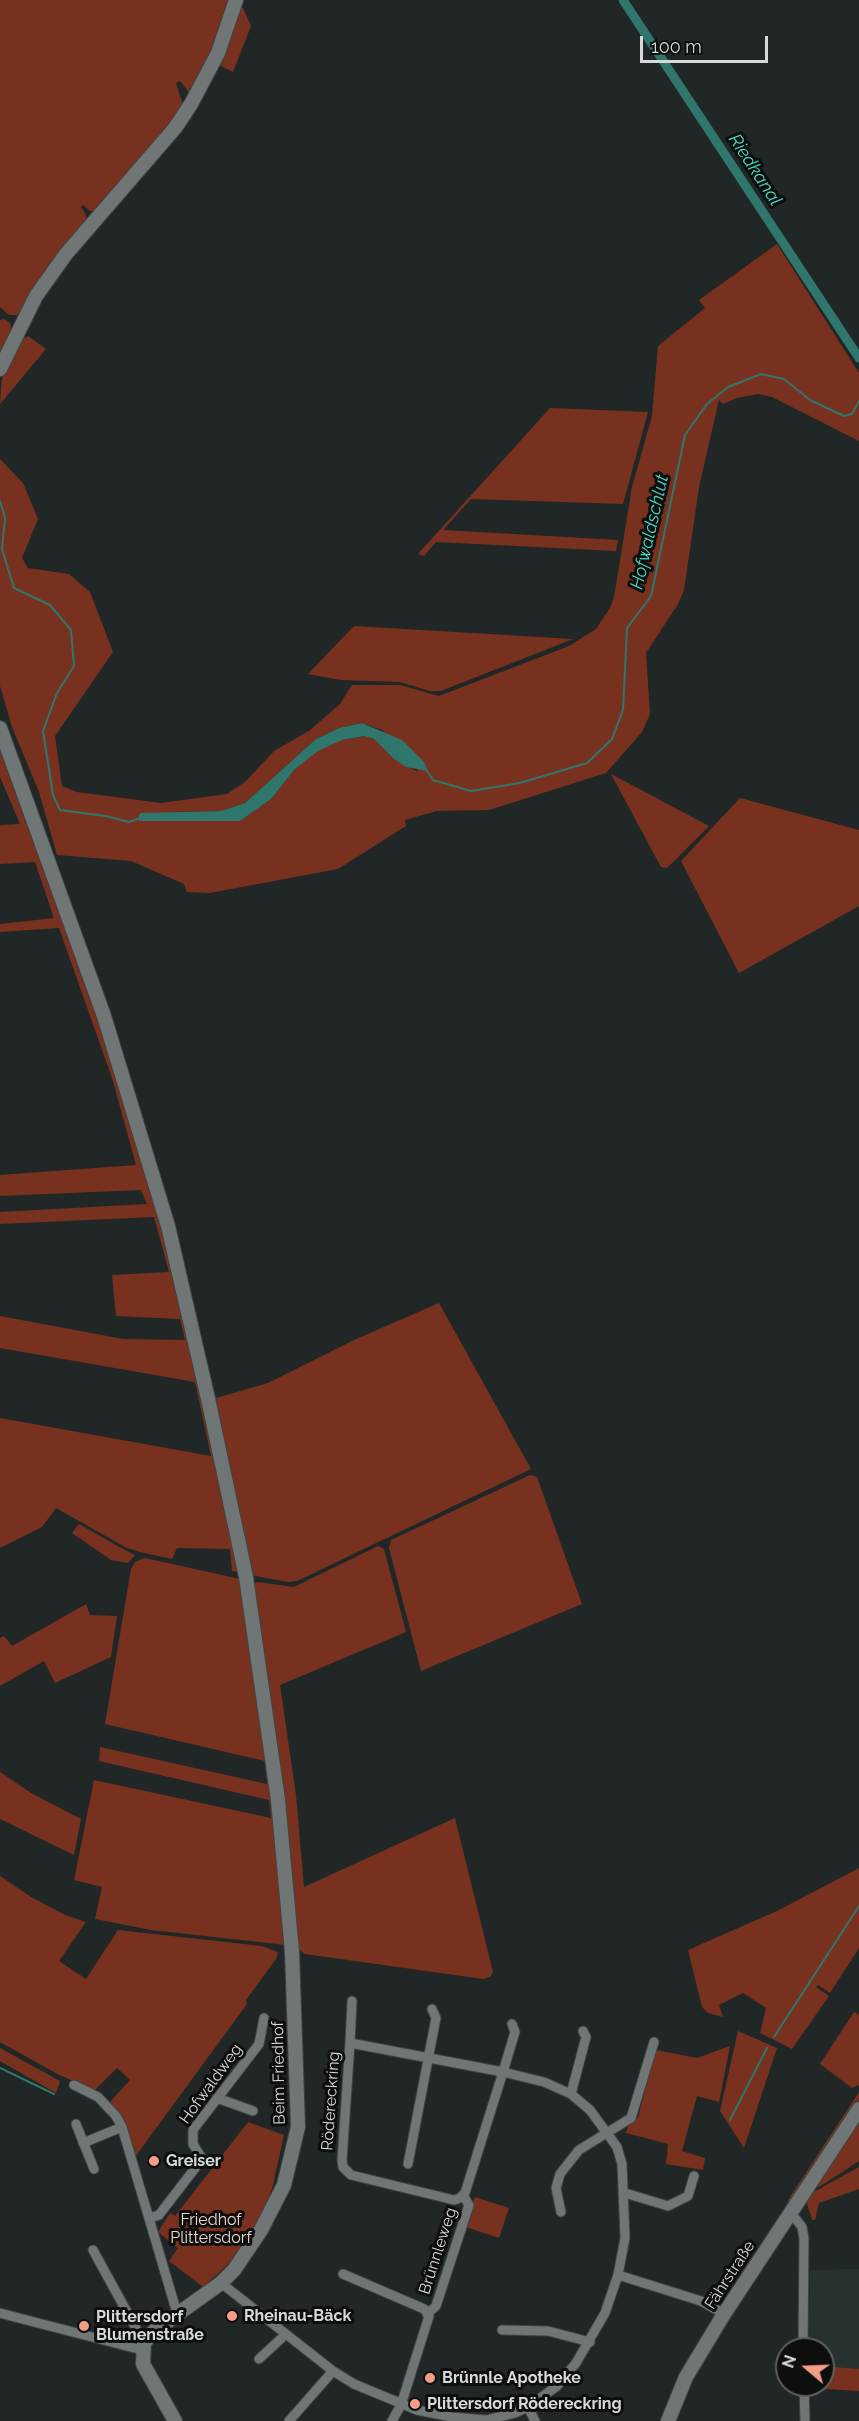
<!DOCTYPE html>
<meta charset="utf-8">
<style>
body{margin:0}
#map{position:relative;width:859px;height:2421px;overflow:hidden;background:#212726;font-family:Raleway,sans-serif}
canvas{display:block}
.north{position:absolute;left:775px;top:2337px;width:60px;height:60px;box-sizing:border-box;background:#0d0f0f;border:2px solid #5d6060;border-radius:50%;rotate:289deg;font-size:16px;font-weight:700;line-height:24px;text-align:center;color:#d6dad9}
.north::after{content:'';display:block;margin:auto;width:21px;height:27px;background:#f49e87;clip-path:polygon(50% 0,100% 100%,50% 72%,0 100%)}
.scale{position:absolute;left:640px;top:36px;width:128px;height:27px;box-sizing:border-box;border:3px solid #d6dad9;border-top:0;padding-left:8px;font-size:18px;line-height:21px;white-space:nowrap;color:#d6dad9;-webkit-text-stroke:4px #0d0f0f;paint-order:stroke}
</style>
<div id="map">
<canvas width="859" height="2421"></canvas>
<div class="north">N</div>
<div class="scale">100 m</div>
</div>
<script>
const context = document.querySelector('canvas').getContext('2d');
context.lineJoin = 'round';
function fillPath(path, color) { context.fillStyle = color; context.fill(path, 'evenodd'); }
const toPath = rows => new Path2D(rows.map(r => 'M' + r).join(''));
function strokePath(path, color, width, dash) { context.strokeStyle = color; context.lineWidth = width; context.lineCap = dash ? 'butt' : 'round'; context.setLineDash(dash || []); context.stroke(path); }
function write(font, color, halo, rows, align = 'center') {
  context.font = font + ' Raleway,sans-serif'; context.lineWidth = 6; context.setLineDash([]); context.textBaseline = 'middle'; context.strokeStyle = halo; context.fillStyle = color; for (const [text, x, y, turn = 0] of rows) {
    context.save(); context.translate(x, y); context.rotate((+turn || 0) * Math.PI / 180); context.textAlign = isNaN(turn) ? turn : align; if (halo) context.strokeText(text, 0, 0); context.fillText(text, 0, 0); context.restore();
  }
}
fillPath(toPath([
 [859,2269,859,2369,823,2366,823,2349,808,2349,810,2270]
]), '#263230');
fillPath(toPath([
 [0,0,232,0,218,39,190,94,180,81,176,83,183,105,177,116,96,211,90,211,83,205,81,207,86,215,86,221,17,315,9,315,0,307],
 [240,8,243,8,251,26,233,72,219,65],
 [777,244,859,373,859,441,772,397,758,394,737,398,723,404,719,400,699,487,684,590,678,604,646,653,650,714,642,732,606,773,489,810,437,811,405,820,406,826,338,869,210,893,187,892,184,884,131,861,57,855,39,792,12,727,0,686,0,459,23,483,38,519,22,558,28,568,69,574,90,592,113,652,55,736,62,786,77,792,161,803,227,794,246,781,274,751,309,731,340,704,352,685,400,685,439,696,569,646,596,629,610,608,614,597,632,487,652,416,658,346,705,308,699,300],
 [362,723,382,730,419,772,394,759,374,739,364,736,341,740,318,750,295,769,271,799,240,821,196,821,172,812,221,811,245,803,316,739,339,728],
 [4,319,10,323,12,331,0,356,0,320],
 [28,336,46,349,0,404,2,378,18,342],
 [550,408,648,412,623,504,471,499,443,530,618,540,616,551,436,542,424,556,418,554],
 [354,626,573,639,441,691,430,691,400,682,341,680,308,674],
 [0,745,95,1004,161,1217,240,1569,237,1572,232,1571,230,1549,177,1548,172,1559,140,1552,125,1547,56,1508,42,1527,0,1548,0,1418,211,1456,195,1382,0,1348,0,1316,123,1339,185,1340,180,1319,116,1316,112,1275,169,1272,154,1217,0,1224,0,1212,147,1204,141,1190,0,1196,0,1175,136,1165,113,1081,59,928,0,932,0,924,54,918,35,862,0,864,0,825,20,824,0,777],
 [611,774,709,826,667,868,661,867],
 [740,798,859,830,859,906,739,973,681,861],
 [439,1303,531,1469,297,1581,288,1582,255,1576,251,1572,216,1398,268,1383,354,1340],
 [530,1475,537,1477,582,1604,421,1671,389,1548,391,1540],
 [79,1524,123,1549,135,1555,128,1563,111,1560,72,1533],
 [378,1546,384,1549,406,1632,280,1685,296,1795,304,1887,455,1818,493,1972,490,1977,483,1979,305,1954,298,1949,253,1585,257,1582,294,1587],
 [145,1558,240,1579,268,1761,286,1945,151,1930,95,1919,102,1887,74,1880,94,1780,271,1818,269,1800,99,1761,100,1747,267,1784,265,1761,105,1724,131,1569,135,1562],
 [86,1604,90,1615,117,1616,111,1657,55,1683,44,1661,0,1686,0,1638,4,1636,12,1646],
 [0,1772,31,1793,81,1819,74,1855,0,1819],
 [859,1868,859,1948,830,1993,818,1985,816,1987,829,1996,792,2049,760,2033,766,2008,743,1993,719,2005,723,2017,708,2013,702,2007,688,1950,777,1911],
 [0,1876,31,1897,65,1915,86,1922,59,1961,86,1979,118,1930,262,1946,278,1952,276,1959,246,2000,247,2004,135,2157,109,2103,130,2080,117,2068,95,2090,59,2075,0,2042],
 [854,2012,859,2015,859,2085,852,2088,820,2064],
 [738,2031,777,2048,744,2148,720,2111],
 [730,2046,719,2102,697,2096,682,2151,705,2158,703,2170,666,2164,668,2144,626,2133,628,2126,638,2117,656,2050,697,2058],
 [0,2048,60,2081,56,2093,0,2061],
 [859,2092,859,2100,789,2204,788,2200],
 [859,2118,859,2161,819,2187,815,2184],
 [248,2122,284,2135,272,2189,257,2226,236,2257,203,2287,169,2261,178,2248,158,2232,170,2213,175,2216],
 [859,2167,859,2189,819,2203,815,2220,812,2220,806,2200,810,2194],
 [475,2197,509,2208,499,2238,466,2227],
 [823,2366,859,2369,859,2391,810,2388,810,2385,823,2385]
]), '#78311f');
fillPath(toPath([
 [362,723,402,740,424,762,428,771,406,767,394,759,374,739,364,736,342,740,318,751,295,769,271,799,240,821,139,821,139,815,141,813,221,811,245,803,316,739,339,728]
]), '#2f776d');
strokePath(toPath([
 [0,501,5,518,2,549,14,588,50,605,71,630,74,666,57,693,43,731,53,795,60,810,106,816,129,822,140,818],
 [427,771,433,780,471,791,520,783,587,763,612,739,623,710,627,628,651,596,685,435,707,404,728,387,761,374,784,379,810,400,844,416,852,414,859,401],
 [774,2037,859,1906],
 [0,2068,54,2094],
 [730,2120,767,2048]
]), '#2f776d', 2);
strokePath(toPath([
 [623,0,859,358]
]), '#2f776d', 9);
const street = toPath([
 [350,2043,352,2001],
 [74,2085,98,2097,116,2116,122,2127,177,2313],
 [571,2094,586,2037,583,2031],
 [217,2098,253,2111],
 [76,2124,94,2169],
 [83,2143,122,2127],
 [408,2164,436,2018,432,2009],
 [625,2193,668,2206,688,2196,694,2176],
 [561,2212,556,2188,560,2174,579,2150,631,2118,654,2042],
 [791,2213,802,2227,804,2238,803,2349],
 [150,2218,159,2215,199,2163,201,2157,193,2144,193,2130,259,2044,264,2018],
 [93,2250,144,2343],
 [343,2274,424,2309,429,2316,401,2405,392,2421],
 [618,2275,701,2301,724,2314],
 [221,2283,333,2371,354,2384,417,2410,451,2417,486,2420,515,2413,528,2407,557,2386,576,2363,605,2313,618,2275,625,2238,622,2164,617,2147,590,2110,571,2094,544,2082,503,2072,350,2043,342,2160,343,2167,351,2175,454,2200,460,2198,465,2193,503,2072,515,2032,512,2024],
 [0,2313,142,2350],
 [427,2314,436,2306,469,2205,463,2195],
 [502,2330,548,2331,590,2342],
 [259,2359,285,2335],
 [804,2385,805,2421],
 [528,2407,535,2421],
 [289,2421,333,2371]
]);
const secondary = toPath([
 [0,369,36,296,66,254,175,128,191,104,218,53,236,0],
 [0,728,104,1016,168,1226,209,1403,246,1577,278,1800,292,1952,298,2127,284,2185,261,2230,234,2270,221,2283,154,2331,144,2343,143,2364,175,2421],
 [668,2421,686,2377,724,2314,859,2109]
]);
strokePath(street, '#3f4544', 11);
strokePath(secondary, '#3f4544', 16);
strokePath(street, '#6f7675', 9);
strokePath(secondary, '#6f7675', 14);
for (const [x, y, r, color] of [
 [154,2161,6,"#f49e87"],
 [232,2316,6,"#f49e87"],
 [84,2326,6,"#f49e87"],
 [430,2378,6,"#f49e87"],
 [415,2404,6,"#f49e87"]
]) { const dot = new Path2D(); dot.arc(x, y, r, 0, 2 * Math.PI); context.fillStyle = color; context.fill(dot); strokePath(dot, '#0d0f0f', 2); }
write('16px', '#d6dad9', '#0d0f0f', [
 ["Beim Friedhof",279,2073,-91],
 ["Hofwaldweg",211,2084,-54],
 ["Rödereckring",331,2101,-86],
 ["Brünnleweg",438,2251,-72],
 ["Fährstraße",730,2275,-57]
]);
write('bold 16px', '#d6dad9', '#0d0f0f', [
 ["Greiser",166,2161],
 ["Rheinau-Bäck",244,2316],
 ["Plittersdorf",96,2317],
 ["Blumenstraße",96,2335],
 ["Brünnle Apotheke",442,2378],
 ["Plittersdorf Rödereckring",427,2404]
], 'left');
write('16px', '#eed4cd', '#0d0f0f', [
 ["Friedhof",211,2220],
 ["Plittersdorf",211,2238]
]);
write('italic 18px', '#4dd9c6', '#0d0f0f', [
 ["Riedkanal",755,170,57],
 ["Hofwaldschlut",650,532,-77]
]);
</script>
